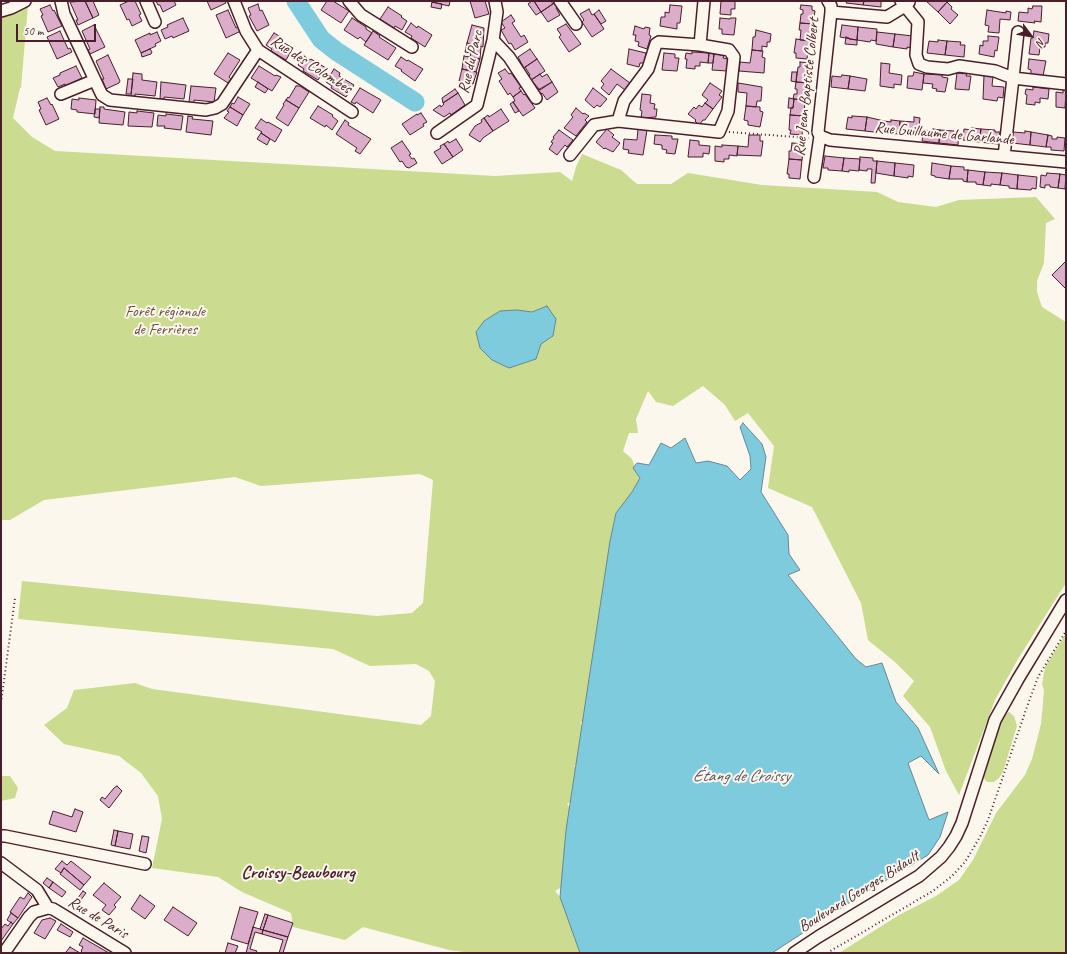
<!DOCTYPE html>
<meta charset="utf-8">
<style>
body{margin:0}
#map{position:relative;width:1067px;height:954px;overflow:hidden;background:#fbf7ec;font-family:Caveat,sans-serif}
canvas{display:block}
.frame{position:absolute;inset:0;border:2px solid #4a1f2b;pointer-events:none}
.north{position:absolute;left:1011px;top:16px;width:40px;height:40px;-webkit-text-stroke:3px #fbf7ec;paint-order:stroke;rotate:122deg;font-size:11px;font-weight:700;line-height:16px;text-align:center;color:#4a1f2b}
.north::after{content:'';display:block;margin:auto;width:14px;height:18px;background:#4a1f2b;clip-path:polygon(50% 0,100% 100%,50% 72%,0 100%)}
.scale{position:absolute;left:16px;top:24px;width:80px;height:18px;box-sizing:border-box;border:2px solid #4a1f2b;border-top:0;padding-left:5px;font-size:12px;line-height:14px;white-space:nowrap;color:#4a1f2b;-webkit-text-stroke:3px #fbf7ec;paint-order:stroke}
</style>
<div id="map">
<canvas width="1067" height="954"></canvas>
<div class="frame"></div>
<div class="north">N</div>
<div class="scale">50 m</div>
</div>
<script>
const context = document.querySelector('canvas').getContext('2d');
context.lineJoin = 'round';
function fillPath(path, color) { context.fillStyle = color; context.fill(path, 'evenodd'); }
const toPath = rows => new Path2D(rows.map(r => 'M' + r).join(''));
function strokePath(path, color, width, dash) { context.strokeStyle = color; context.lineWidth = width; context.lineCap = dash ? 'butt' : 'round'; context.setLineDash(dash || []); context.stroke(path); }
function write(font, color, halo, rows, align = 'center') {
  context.font = font + ' Caveat,sans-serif'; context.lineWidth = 4; context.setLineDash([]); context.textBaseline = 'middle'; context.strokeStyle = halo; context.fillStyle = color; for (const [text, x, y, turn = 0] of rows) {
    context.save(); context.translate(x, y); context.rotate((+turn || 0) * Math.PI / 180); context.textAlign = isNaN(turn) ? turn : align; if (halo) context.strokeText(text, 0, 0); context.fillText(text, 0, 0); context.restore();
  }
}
fillPath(toPath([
 [28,5,21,88,20,88,13,118,32,137,55,151,495,176,560,172,572,181,576,167,582,154,621,170,637,184,671,184,688,173,762,185,877,192,898,202,936,207,959,200,1036,197,1055,219,1046,223,1044,263,1037,281,1037,292,1042,307,1066,322,1066,583,1018,659,995,700,959,795,946,771,930,727,903,696,914,681,895,662,868,640,861,603,812,507,768,488,774,446,748,413,735,421,725,405,703,386,673,406,656,402,648,391,636,419,638,433,629,433,623,451,632,459,642,485,594,725,580,722,590,744,583,760,574,766,584,778,584,795,567,804,576,815,567,884,555,891,568,907,590,953,471,953,449,950,363,927,345,940,293,927,291,913,242,892,218,877,152,868,162,819,158,796,141,773,119,756,64,744,44,725,67,708,74,690,135,683,152,689,421,725,431,716,435,681,429,671,416,664,370,666,333,649,18,619,22,581,377,616,412,613,423,603,433,480,420,474,261,486,235,477,44,500,10,520,1,520,1,17,11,13],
 [1066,633,1066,953,839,953,899,915,936,896,959,880,973,860,996,813,1025,775,1032,759,1041,724,1044,691,1042,684,1045,667],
 [1009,712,1014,716,1017,726,1003,772,999,778,994,782,988,782,985,780,983,776,1003,715],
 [1,776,10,776,18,788,15,798,1,801]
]), '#cbdb8f');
const water = toPath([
 [547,306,556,319,553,336,541,344,536,359,509,368,492,360,480,348,476,332,484,321,500,311,517,310,532,312,547,306],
 [743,423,762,444,766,457,761,492,788,535,789,554,800,570,788,575,856,659,866,667,882,663,896,702,918,728,939,774,921,756,908,763,929,820,948,812,940,837,928,855,852,901,772,953,580,953,560,897,566,830,610,541,616,513,632,492,640,478,633,468,637,463,649,465,661,443,671,448,685,438,696,463,708,461,727,466,740,480,751,469,750,456,740,427,743,423]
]);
fillPath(water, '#7fcbde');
strokePath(water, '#6a8696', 1);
strokePath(toPath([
 [296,1,321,39,336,51,415,102]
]), '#7fcbde', 19);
const building = toPath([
 [85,1,93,1,99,15,93,18,85,1],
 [85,1,93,18,78,25,76,20,78,20,70,2,85,1],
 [129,1,135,1,141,14,139,15,142,21,132,26,129,19,127,20,120,5,129,1],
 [156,1,174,1,176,5,163,12,160,5,158,5,156,1],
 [207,1,225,1,226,3,211,10,207,1],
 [327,1,333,1,349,11,341,23,321,10,327,1],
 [433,1,450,1,449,6,432,2,433,1],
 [470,1,485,1,489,14,475,18,470,1],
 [532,1,534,1,541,12,536,15,528,4,532,1],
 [534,1,551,1,553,4,541,12,534,1],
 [721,1,735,1,735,9,731,9,731,15,720,14,721,1],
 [847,1,864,1,863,5,846,3,847,1],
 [864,1,881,1,881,7,863,5,864,1],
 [926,1,946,1,947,2,938,12,926,1],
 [432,2,442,4,441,9,431,7,432,2],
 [947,2,952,7,951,9,958,15,950,24,938,12,947,2],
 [554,3,557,7,556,8,560,15,548,22,541,12,554,3],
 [258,4,260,11,262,10,269,25,257,31,249,16,251,15,248,8,258,4],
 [50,5,53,11,54,10,62,26,48,32,41,16,43,15,40,9,50,5],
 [670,5,682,6,680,23,677,23,677,29,660,26,661,17,665,17,665,12,669,13,670,5],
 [801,5,812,6,812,10,815,11,813,24,800,23,801,14,803,14,803,10,800,9,801,5],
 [1033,6,1042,6,1041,22,1034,21,1035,23,1018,21,1019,12,1028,13,1028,8,1032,9,1033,6],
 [388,7,402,16,401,17,407,21,402,30,395,26,394,28,380,19,388,7],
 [589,9,592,15,594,14,604,29,592,37,582,22,584,20,580,14,589,9],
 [228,10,236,28,239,27,241,31,226,38,216,15,228,10],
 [599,10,606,21,601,24,594,14,599,10],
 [987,10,1006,13,1006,11,1011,12,1010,20,1000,19,999,33,988,32,989,26,985,25,987,10],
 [511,15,515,21,512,23,521,37,524,35,528,42,515,50,511,43,509,44,501,30,505,28,501,22,511,15],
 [183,18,189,31,173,38,172,36,165,39,161,30,168,27,167,25,183,18],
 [352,18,366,27,366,29,372,33,366,42,360,37,358,39,344,30,352,18],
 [720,18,730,19,730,18,736,18,734,35,722,34,722,29,719,29,720,18],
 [411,23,417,28,418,26,432,35,425,47,411,38,412,36,405,32,411,23],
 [800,23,813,24,812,41,800,40,801,30,799,30,800,23],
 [566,24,581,44,569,52,559,37,561,35,557,29,566,24],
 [94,25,105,47,90,54,88,50,90,49,82,31,94,25],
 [472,25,484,28,483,47,467,43,472,25],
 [842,25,858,27,857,40,840,37,842,25],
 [635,26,644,29,645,27,650,28,649,35,651,36,647,49,638,46,639,42,635,41,636,35,633,35,635,26],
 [858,27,877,29,876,41,871,40,870,42,857,40,858,27],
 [756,30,771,34,770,42,767,42,767,47,762,46,762,51,752,50,753,37,755,37,756,30],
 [60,31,68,49,70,48,72,52,57,59,47,37,60,31],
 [373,31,380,36,379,37,396,48,388,60,364,45,373,31],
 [1034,31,1049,34,1048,43,1045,43,1045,47,1040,47,1039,55,1029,54,1031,38,1033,38,1034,31],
 [157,32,161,41,155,44,156,46,141,53,135,40,150,33,150,35,157,32],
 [877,32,895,34,893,47,876,44,877,32],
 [274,33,281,37,279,40,293,48,286,60,271,51,272,49,266,45,274,33],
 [895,34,913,36,912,48,907,47,907,49,893,47,895,34],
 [988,36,999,37,997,51,995,50,994,57,979,54,980,45,983,46,983,41,988,41,988,36],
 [846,37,849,38,849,39,857,40,857,45,845,44,846,37],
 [796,39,809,41,807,59,796,58,796,53,794,53,796,39],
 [938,40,947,41,945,55,927,53,929,41,938,42,938,40],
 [947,41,961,42,960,45,965,45,964,57,945,55,947,41],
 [467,43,481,47,480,59,470,57,471,53,465,52,467,43],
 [150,49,152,52,151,54,142,57,141,53,150,49],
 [530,49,537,59,524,68,518,57,530,49],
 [629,49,646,53,644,63,640,63,639,67,627,64,629,49],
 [752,50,763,51,762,57,765,58,764,73,739,71,740,62,750,63,752,50],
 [692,52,709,53,708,63,700,62,700,66,695,66,695,69,686,68,687,59,685,59,686,53,692,54,692,52],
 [228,53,240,60,229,77,231,79,228,83,214,74,228,53],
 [664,53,675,54,675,58,679,58,677,71,662,70,664,53],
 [709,53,714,54,713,63,708,63,709,53],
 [714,54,724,55,723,58,728,59,727,71,712,70,714,54],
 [108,55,120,81,119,83,106,89,102,79,104,79,96,61,108,55],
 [304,56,310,60,311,59,326,68,318,80,303,71,304,69,298,65,304,56],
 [464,56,480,59,476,72,462,69,464,56],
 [401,57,407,61,408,60,423,69,415,81,401,71,402,70,395,66,401,57],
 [537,59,545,71,531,80,529,76,530,75,525,67,537,59],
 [1029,59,1046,61,1043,76,1031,74,1031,70,1028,69,1029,59],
 [800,62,811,63,809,83,796,82,798,67,800,67,800,62],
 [881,63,890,64,889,73,902,75,901,85,894,84,894,88,880,86,881,63],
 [76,66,82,78,66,86,65,84,58,87,53,78,60,75,60,73,76,66],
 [259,66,275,76,276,75,281,77,272,91,251,78,259,66],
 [334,69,340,73,339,76,354,85,346,97,331,88,332,86,326,82,334,69],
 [462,69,477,72,473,84,459,81,462,69],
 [505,69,509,74,511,73,521,87,519,88,521,91,513,97,510,93,508,95,499,81,502,79,498,73,505,69],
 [611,69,630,83,625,90,617,84,609,95,601,88,604,84,601,81,611,69],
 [792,72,797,72,796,82,791,81,792,72],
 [914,72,924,74,922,90,907,88,908,76,913,76,914,72],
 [133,73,142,74,142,80,157,82,155,96,135,94,135,96,131,96,133,73],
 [957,73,967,74,966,76,971,76,969,90,955,89,957,73],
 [540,74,542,77,547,74,552,82,540,90,531,80,540,74],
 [924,74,942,75,942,77,948,78,945,92,936,91,937,89,932,88,933,84,923,83,924,74],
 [842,75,850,76,848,89,831,87,832,76,841,77,842,75],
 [984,75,993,76,992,86,1004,87,1003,98,998,97,997,101,983,99,984,75],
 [850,76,867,79,865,91,848,89,850,76],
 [128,79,133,79,131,94,126,94,128,79],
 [161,82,186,85,184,99,164,97,164,99,160,99,161,82],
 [258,82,268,89,265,93,255,87,258,82],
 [552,82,558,92,547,100,542,93,541,94,538,90,552,82],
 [796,82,809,83,808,95,806,95,805,100,793,99,794,94,797,94,797,89,795,89,796,82],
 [710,83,722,91,719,95,722,97,713,109,705,103,708,100,702,95,710,83],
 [738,83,762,87,761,101,757,101,756,107,746,106,747,93,738,92,738,83],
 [191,86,216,88,214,102,194,100,194,103,189,102,191,86],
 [296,86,300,86,309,92,299,108,286,100,288,97,289,98,296,86],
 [1033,87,1049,89,1048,99,1040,98,1040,103,1035,102,1035,105,1026,104,1027,95,1025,94,1026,89,1033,90,1033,87],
 [360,88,381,100,373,113,356,102,355,104,351,102,360,88],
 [593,88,607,99,600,107,597,105,594,108,585,100,593,88],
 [455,89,458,93,443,103,442,98,455,89],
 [1063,90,1066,91,1065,108,1056,107,1056,92,1063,93,1063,90],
 [521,91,524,95,525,94,535,108,523,116,513,102,515,101,513,97,521,91],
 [458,93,465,105,451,115,450,113,444,117,433,110,440,105,441,107,444,104,443,103,458,93],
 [642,94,651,95,650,103,655,104,654,109,657,109,656,117,641,118,642,111,640,110,642,94],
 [238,97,250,104,243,115,230,107,232,103,234,104,238,97],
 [47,98,51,105,52,104,59,119,46,125,39,110,41,109,38,102,47,98],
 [79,98,96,100,95,114,77,112,77,110,71,109,72,99,79,100,79,98],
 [789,98,794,99,793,108,788,108,789,98],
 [794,99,805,100,804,116,790,115,791,108,793,108,794,99],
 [286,100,299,108,288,126,276,118,284,105,283,104,286,100],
 [513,102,519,111,515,113,510,104,513,102],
 [705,103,713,109,705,120,703,120,699,125,695,121,696,120,688,114,694,107,696,109,699,105,702,107,705,103],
 [318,106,333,115,332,116,338,121,332,130,326,125,325,127,310,118,318,106],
 [746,106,760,107,760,111,763,112,760,127,748,125,748,121,744,120,746,106],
 [100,107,104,107,104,109,125,112,123,125,99,123,100,107],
 [230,107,243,115,237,126,224,118,229,112,227,111,230,107],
 [576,108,583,114,584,113,589,116,585,120,587,122,576,136,564,128,573,117,571,115,576,108],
 [95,109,100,109,99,118,94,117,95,109],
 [501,109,509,121,493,131,484,118,488,115,489,117,501,109],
 [137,111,154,113,152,127,128,126,129,112,137,113,137,111],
 [421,113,427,122,423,124,424,126,410,135,402,124,417,114,417,115,421,113],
 [166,114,183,116,181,130,164,128,165,126,157,126,158,115,166,116,166,114],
 [790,115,804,116,802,135,790,134,791,130,789,130,790,115],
 [188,116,193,117,192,119,213,121,211,135,186,132,188,116],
 [852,116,867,117,865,131,846,129,848,117,852,118,852,116],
 [867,117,884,121,883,133,865,131,867,117],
 [914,117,920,118,918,136,899,134,900,121,914,122,914,117],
 [484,118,493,131,483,138,480,142,469,135,475,126,482,122,481,120,484,118],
 [261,119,267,123,268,122,282,130,275,142,261,133,262,132,255,128,261,119],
 [345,120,349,123,348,125,371,139,360,154,355,151,357,148,336,134,345,120],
 [891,120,900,121,899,134,883,133,884,121,891,122,891,120],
 [972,128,981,129,979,142,963,140,964,129,972,130,972,128],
 [607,129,614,135,612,137,620,143,613,152,605,148,604,149,596,142,607,129],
 [638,129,647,130,643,155,628,153,629,150,623,149,624,139,637,140,638,129],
 [933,129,940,130,939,143,922,141,924,130,933,131,933,129],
 [981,129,995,130,995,132,1000,132,998,144,979,142,981,129],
 [559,130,573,140,567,147,565,145,557,155,549,149,553,143,551,142,554,138,553,137,559,130],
 [940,130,954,131,954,133,959,133,958,145,939,143,940,130],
 [1025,131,1031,132,1030,145,1012,143,1013,132,1025,133,1025,131],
 [1031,132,1048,135,1046,147,1030,145,1031,132],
 [261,133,270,139,267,145,257,139,261,133],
 [655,135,672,136,672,139,678,139,675,154,666,153,667,150,662,149,662,145,654,144,655,135],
 [749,135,760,135,760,141,763,141,761,156,737,155,738,146,748,147,749,135],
 [1048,135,1052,136,1052,139,1057,139,1057,137,1065,138,1064,151,1051,150,1051,147,1046,147,1048,135],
 [456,139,463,150,453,157,444,144,448,141,449,143,456,139],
 [690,140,699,141,699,145,710,146,709,154,703,153,703,157,688,157,690,140],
 [402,141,411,154,409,155,412,159,414,158,417,163,409,168,406,167,402,161,400,162,391,148,402,141],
 [792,143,804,144,802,160,789,159,789,151,791,151,792,143],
 [444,144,453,157,442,164,434,152,441,148,440,146,444,144],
 [722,145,738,146,737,156,729,155,729,159,724,159,724,162,715,161,715,146,722,147,722,145],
 [825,156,844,158,842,171,828,170,828,168,823,168,825,156],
 [860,157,873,158,873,161,877,161,875,183,871,183,872,169,867,169,867,171,859,170,860,157],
 [844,158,860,159,859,171,849,170,849,172,842,171,844,158],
 [789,159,802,160,800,179,789,178,789,174,787,174,789,159],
 [877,161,895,163,894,176,876,173,877,161],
 [895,163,914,165,913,177,908,176,908,178,894,176,895,163],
 [932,163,951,166,949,179,935,177,935,176,931,175,932,163],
 [951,166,964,167,964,170,968,170,967,182,963,181,963,179,949,179,951,166],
 [968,170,985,172,983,185,976,184,976,182,967,182,968,170],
 [985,172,1002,173,1000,185,991,184,991,186,983,185,985,172],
 [1002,173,1018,175,1017,189,1009,188,1009,186,1000,185,1002,173],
 [1047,173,1060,174,1058,188,1050,187,1050,185,1045,185,1045,188,1040,187,1041,175,1046,176,1047,173],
 [1060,174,1066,175,1065,189,1058,188,1060,174],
 [1018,175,1037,177,1036,189,1032,188,1031,190,1017,189,1018,175],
 [1066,261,1066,289,1052,275,1066,261],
 [117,786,122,791,109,808,100,800,102,797,105,799,114,788,117,786],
 [75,809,83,812,76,832,49,824,53,811,72,817,75,809],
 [114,830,118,831,115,846,111,845,114,830],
 [118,831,133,834,130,849,115,846,118,831],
 [142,836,149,837,146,853,139,851,142,836],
 [62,861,67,865,71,861,91,877,84,885,64,868,61,873,55,869,62,861],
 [64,868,84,885,80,890,60,874,64,868],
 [47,878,53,882,49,888,43,883,47,878],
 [53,882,66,892,62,897,49,888,53,882],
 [104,883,121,897,114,905,116,907,109,915,102,910,106,905,93,895,104,883],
 [83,891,86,893,80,901,77,899,83,891],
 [28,893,32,897,18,918,10,912,20,897,24,899,28,893],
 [140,895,155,906,145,919,131,909,140,895],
 [173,907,197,923,188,936,164,920,173,907],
 [240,907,258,912,248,944,231,939,240,907],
 [11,913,18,918,13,924,7,920,11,913],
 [265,914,268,915,263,930,260,929,265,914],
 [268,915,293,923,288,937,263,930,268,915],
 [50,918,56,921,45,939,34,933,42,920,50,918],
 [11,922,13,924,1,941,1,929,5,924,8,926,11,922],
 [61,924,73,932,70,937,57,930,61,924],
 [253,927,263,930,262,934,255,932,250,949,257,951,256,953,246,953,253,927],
 [263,930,288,937,283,953,279,953,283,940,262,934,263,930],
 [83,938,109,953,83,953,81,951,83,947,79,945,83,938],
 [228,943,238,946,235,953,225,953,228,943],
 [70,947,80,953,67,953,66,952,70,947]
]);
fillPath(building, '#dcaccb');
strokePath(building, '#4a1f2b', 1);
const minor = toPath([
 [61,1,64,14,100,91,102,95,110,100,206,110,215,108,222,104,258,50],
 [146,1,155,22],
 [234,1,246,31,258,50,352,112],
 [349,1,361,15,412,47],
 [560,1,576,24],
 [901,1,918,22,916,55,919,64,927,67,948,69,959,66,995,71,1013,78,1004,156],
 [1,11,11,8,25,1],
 [831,12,887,17,905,6,909,2],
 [1018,32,1013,78,1066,84],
 [493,40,509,57,536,98],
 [61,94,95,80],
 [618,121,624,101,648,69,656,44,659,42,700,45,704,1],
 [437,133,477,105,493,40,497,12,495,1],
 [820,136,830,140,1066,162],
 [570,155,594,125,618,121,719,132,728,111,734,57,729,50,700,45],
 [814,177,820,136,818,132,831,12,831,6,828,1],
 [1,836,5,836,145,864],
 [1,863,37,890,48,908],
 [4,953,29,917,34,912,48,908,53,909,63,915,125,953],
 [794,953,818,937,919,876,941,857,949,847,956,836,962,823,995,720,1018,679,1066,600]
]);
strokePath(minor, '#4a1f2b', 14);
strokePath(toPath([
 [729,132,809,138],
 [1,703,15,598],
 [827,953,933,891,952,876,965,862,980,837,988,820,1028,704,1038,677,1066,631]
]), '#4a1f2b', 2, [1, 3]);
strokePath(minor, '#fbf7ec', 11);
write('16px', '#4a1f2b', '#fbf7ec', [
 ["Rue du Parc",471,62,-77],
 ["Rue des Colombes",311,65,33],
 ["Rue Jean Baptiste Colbert",807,87,-84],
 ["Rue Guillaume de Garlande",944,134,5],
 ["Boulevard Georges Bidault",859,892,-32],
 ["Rue de Paris",98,918,31]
]);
write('16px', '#6a4e44', '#fbf7ec', [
 ["Forêt régionale",165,312],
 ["de Ferrières",165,330]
]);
write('italic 17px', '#5a5361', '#fbf7ec', [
 ["Étang de Croissy",741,777]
]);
write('bold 18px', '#4a1f2b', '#fbf7ec', [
 ["Croissy-Beaubourg",298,873]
]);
</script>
